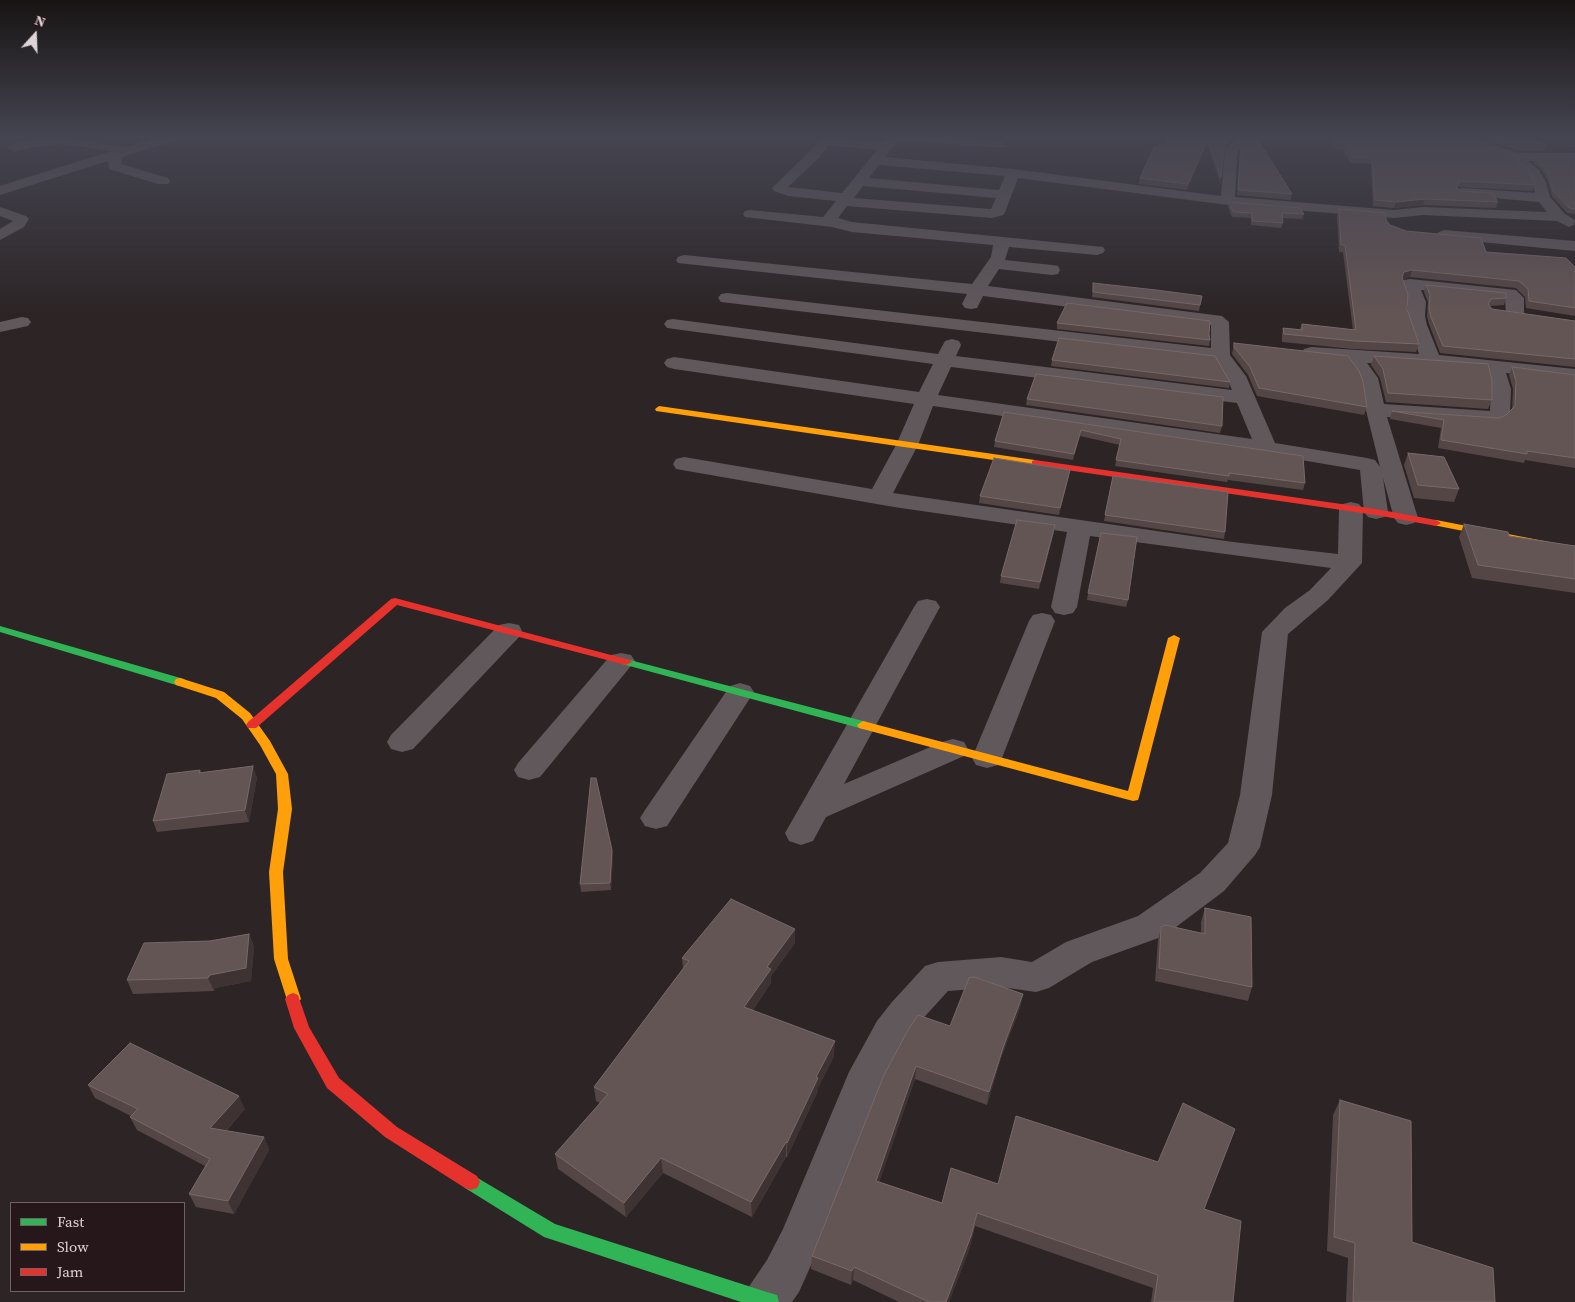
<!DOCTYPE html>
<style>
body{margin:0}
#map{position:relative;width:1575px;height:1302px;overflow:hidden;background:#2c2425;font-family:"Source Serif 4",serif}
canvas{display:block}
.legend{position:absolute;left:10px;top:1202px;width:175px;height:90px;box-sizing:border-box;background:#25171a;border:1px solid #6f6265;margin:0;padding:6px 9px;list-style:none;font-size:15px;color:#ded3d5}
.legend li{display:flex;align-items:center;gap:10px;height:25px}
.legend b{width:25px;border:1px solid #6f6265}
.north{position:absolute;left:10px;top:10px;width:50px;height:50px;-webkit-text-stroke:4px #25171a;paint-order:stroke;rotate:20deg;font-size:14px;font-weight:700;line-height:20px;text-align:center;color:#ded3d5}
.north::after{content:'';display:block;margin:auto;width:18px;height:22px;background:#ded3d5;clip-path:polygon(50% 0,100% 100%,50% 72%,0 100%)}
</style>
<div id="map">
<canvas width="1575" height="1302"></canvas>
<ul class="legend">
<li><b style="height:6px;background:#30b455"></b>Fast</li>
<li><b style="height:6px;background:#ff9f0a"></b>Slow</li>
<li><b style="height:6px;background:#e5322d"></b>Jam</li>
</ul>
<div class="north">N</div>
</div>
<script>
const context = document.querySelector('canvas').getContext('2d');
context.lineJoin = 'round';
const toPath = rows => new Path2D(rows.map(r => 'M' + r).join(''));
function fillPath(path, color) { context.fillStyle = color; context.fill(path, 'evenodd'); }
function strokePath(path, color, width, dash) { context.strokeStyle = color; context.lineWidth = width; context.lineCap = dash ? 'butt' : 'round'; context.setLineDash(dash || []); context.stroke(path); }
fillPath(toPath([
 [55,137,126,147,160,137,179,137,178,140,122,157,121,164,168,178,170,181,168,184,158,184,109,169,108,161,0,195,0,186,111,151,62,144,38,146,14,152,7,148,9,145,38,138,55,137],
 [825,137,883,143,888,137,945,137,999,141,1005,145,1004,148,898,140,885,157,1013,169,1221,196,1225,149,1237,137,1249,137,1248,143,1238,150,1237,157,1235,197,1394,210,1423,207,1547,212,1539,202,1458,195,1456,192,1458,189,1463,188,1535,193,1532,182,1527,173,1520,169,1513,160,1473,146,1434,141,1429,140,1428,137,1475,138,1519,153,1575,153,1575,161,1528,161,1539,170,1546,182,1550,197,1565,214,1575,220,1574,225,1569,227,1557,221,1423,215,1394,218,1228,205,1018,178,1005,212,1003,215,992,218,847,206,838,218,852,222,1103,247,1105,250,1103,253,1097,255,1009,247,1005,260,1052,265,1058,266,1060,270,1058,274,1052,275,999,269,988,286,1222,316,1229,322,1230,355,1246,376,1275,443,1367,458,1375,460,1380,467,1358,378,1347,362,1311,359,1304,357,1302,353,1304,349,1311,347,1419,354,1407,316,1408,302,1402,284,1404,280,1410,279,1516,290,1524,298,1524,314,1521,318,1515,319,1509,318,1506,314,1505,299,1421,290,1426,302,1425,316,1427,325,1439,355,1575,369,1575,381,1506,373,1511,389,1510,414,1502,422,1495,424,1387,417,1418,518,1414,523,1406,525,1398,523,1394,518,1383,478,1388,512,1384,517,1376,519,1368,517,1364,512,1360,470,1266,454,933,406,918,445,893,493,1233,542,1338,554,1339,509,1343,504,1351,502,1359,504,1363,509,1362,563,1328,600,1288,634,1272,795,1260,847,1255,855,1224,891,1164,936,1092,962,1049,988,1036,992,1001,987,948,991,918,1024,905,1043,881,1088,821,1243,799,1292,792,1302,743,1302,750,1285,767,1260,783,1229,849,1072,877,1021,892,1002,925,966,938,962,1001,957,1032,962,1066,942,1138,916,1200,873,1228,843,1240,795,1262,632,1285,608,1310,590,1331,568,1090,536,1077,607,1073,613,1064,615,1055,613,1051,607,1067,532,894,507,676,469,673,464,676,459,684,457,872,489,896,445,914,404,674,369,667,367,664,363,667,359,674,357,919,392,933,364,667,328,664,324,667,320,673,319,938,354,945,341,952,339,959,341,961,345,956,356,1232,390,1226,376,1215,360,721,302,718,298,721,294,727,293,1211,348,1211,325,983,296,977,308,971,309,965,308,962,304,967,294,678,263,676,260,678,257,684,255,972,284,991,257,993,245,852,232,832,227,745,217,743,214,745,211,750,210,823,217,836,201,788,196,774,191,772,188,810,151,820,138,825,137],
 [828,145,877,150,842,193,788,187,820,157,828,145],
 [879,165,1005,176,999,190,869,178,879,165],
 [863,186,996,198,991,209,854,198,863,186],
 [1367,363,1486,371,1491,389,1490,411,1384,404,1378,378,1367,363],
 [951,367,1237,403,1252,439,938,395,951,367],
 [0,207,26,216,29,219,24,227,0,240,0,229,13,221,0,216,0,207],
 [1444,230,1575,241,1575,251,1439,238,1436,235,1439,232,1444,230],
 [22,317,28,318,31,322,28,326,0,332,0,322,22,317],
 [927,599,936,601,940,607,844,784,942,742,953,739,964,742,968,749,964,756,826,817,813,841,801,845,789,841,785,833,914,607,918,601,927,599],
 [1042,613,1051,615,1055,621,1002,758,998,765,987,768,976,765,972,758,1029,621,1033,615,1042,613],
 [509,623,519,625,522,631,519,637,413,749,402,752,391,749,387,742,391,735,499,625,509,623],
 [621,653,631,655,635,661,540,777,529,780,518,777,514,770,518,763,611,655,621,653],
 [740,683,750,686,754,692,667,826,656,829,645,826,640,818,645,810,730,686,740,683]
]), '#61585b');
fillPath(toPath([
 [0,626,184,679,186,682,180,686,176,685,0,632,0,626],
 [626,659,867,722,869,725,863,729,622,664,620,662,626,659],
 [471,1174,555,1224,770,1293,777,1295,779,1302,741,1302,544,1237,465,1188,462,1182,465,1176,471,1174]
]), '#30b455');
fillPath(toPath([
 [659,406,1035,460,1040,463,1035,466,656,411,655,409,659,406],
 [1436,520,1575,547,1575,553,1433,525,1431,523,1433,521,1436,520],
 [1174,635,1180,638,1139,797,1138,800,1133,801,859,728,857,725,863,721,1128,791,1168,638,1174,635],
 [180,678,224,692,250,713,270,741,288,774,292,809,283,872,288,959,301,999,298,1003,293,1005,288,1003,274,959,269,872,278,809,276,774,260,745,242,719,216,698,176,685,174,682,176,679,180,678]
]), '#ff9f0a');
fillPath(toPath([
 [1035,460,1376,509,1436,520,1441,523,1436,526,1376,515,1032,465,1032,461,1035,460],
 [395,598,630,660,632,662,626,665,397,605,256,728,248,728,246,725,248,722,391,599,395,598],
 [293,993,298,995,309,1027,339,1078,397,1127,477,1176,480,1182,477,1188,471,1190,465,1188,385,1137,327,1088,294,1028,285,999,288,995,293,993]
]), '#e5322d');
fillPath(toPath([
 [1174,137,1235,137,1224,147,1220,183,1207,144,1187,190,1139,184,1140,178,1159,147,1165,144,1173,139],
 [1250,137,1256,137,1292,194,1291,200,1237,195,1240,151,1241,146,1251,139],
 [1327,137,1435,137,1535,185,1532,191,1458,187,1457,188,1460,191,1498,202,1496,208,1423,205,1394,208,1373,206,1371,164,1351,163,1344,152,1344,149,1334,148],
 [1477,137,1528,137,1546,145,1544,151,1519,151],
 [1535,158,1575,161,1575,214,1567,213,1552,196,1548,181,1541,169,1533,163],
 [1229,202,1304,214,1302,219,1282,218,1283,223,1281,228,1251,225,1251,218,1232,217,1228,207],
 [1339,209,1386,220,1390,225,1406,231,1486,252,1575,267,1575,316,1526,308,1525,297,1516,288,1410,277,1403,279,1407,309,1419,344,1416,352,1353,349,1282,342,1282,335,1283,328,1300,329,1302,324,1353,330,1343,252,1339,252,1337,216],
 [1093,283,1202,296,1199,311,1092,297],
 [1426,285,1506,298,1504,305,1489,306,1492,309,1575,321,1575,367,1440,353,1429,324,1427,316,1428,302,1424,292],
 [1057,323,1209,334,1210,340,1209,346,1057,329],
 [1234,343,1367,407,1364,415,1257,396,1248,375,1232,354],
 [1374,356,1492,400,1488,409,1386,402,1380,378,1371,365],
 [1052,360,1230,382,1229,388,1051,366],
 [1512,367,1575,375,1575,469,1575,468,1525,460,1524,463,1438,448,1441,428,1390,419,1392,411,1499,418,1506,415,1512,409,1513,389,1509,375],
 [1027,399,1222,426,1220,433,1026,405],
 [1004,412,1303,456,1305,483,1303,490,1228,480,1227,482,1115,466,1120,445,1080,436,1073,460,994,447,995,441],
 [1408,453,1459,489,1454,502,1414,498,1404,465],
 [1069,476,1059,515,979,503,980,496],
 [1113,476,1225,532,1224,539,1104,521],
 [1464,524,1509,536,1575,546,1575,593,1472,578,1459,537],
 [1055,525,1054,532,1039,589,1000,583,1001,576],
 [1088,593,1128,600,1126,607,1087,600],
 [200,770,201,772,257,777,249,822,157,832,153,821],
 [612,850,613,857,611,890,581,892,580,884],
 [1205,908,1252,987,1248,1001,1155,981,1158,940,1161,927,1201,933,1201,922],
 [249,934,254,947,251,981,215,988,214,991,133,994,127,980,210,941],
 [795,943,771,976,771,983,753,1010,834,1056,818,1088,817,1093,787,1157,786,1157,752,1217,663,1173,626,1217,558,1169,555,1154,600,1103,596,1101,594,1087,683,968,682,958],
 [1023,994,1020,1008,1001,1058,987,1105,915,1079,879,1182,942,1203,998,1184,1205,1209,1233,1302,1151,1302,1153,1288,975,1226,969,1250,949,1302,899,1302,853,1280,851,1285,811,1269,812,1256,884,1075,950,1026],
 [88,1085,245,1109,226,1131,264,1137,269,1150,234,1214,196,1207,189,1194,205,1166,137,1130,130,1117,131,1116,95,1098],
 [1340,1100,1412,1242,1495,1302,1346,1302,1348,1258,1327,1251,1333,1115]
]), '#554646');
fillPath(toPath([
 [1231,137,1235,137,1224,148,1225,143],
 [1208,139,1207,144,1187,190,1188,184],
 [1425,199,1423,205,1394,208,1396,202],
 [1412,270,1410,277,1402,279,1404,272],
 [1081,430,1080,436,1073,460,1074,454],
 [1070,470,1069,476,1059,515,1060,508],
 [1055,525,1054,532,1039,589,1040,582],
 [253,766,257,777,249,822,245,810],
 [612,850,613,857,611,890,610,883],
 [795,929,795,943,771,976,771,983,745,1021,744,1007,767,967],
 [249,934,254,947,251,981,215,988,214,991,208,978,210,975],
 [1023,994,1020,1008,1001,1058,987,1105,989,1092,1004,1045],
 [835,1041,834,1056,818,1088,817,1093,787,1157,787,1143,816,1077],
 [916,1066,915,1079,875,1195,876,1181],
 [239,1096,245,1109,216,1141,210,1128],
 [264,1137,269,1150,234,1214,228,1201],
 [786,1142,786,1157,752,1217,751,1202],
 [661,1158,663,1173,626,1217,624,1203],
 [977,1213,969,1250,949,1302,946,1302],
 [854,1267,853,1280,851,1285,852,1271]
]), '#3f3232');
const building = toPath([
 [1174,137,1231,137,1225,143,1221,178,1208,139,1188,184,1140,178,1154,147,1159,147,1160,144,1165,144,1167,138,1173,139,1174,137],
 [1251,137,1256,137,1292,194,1238,190,1241,146,1251,138,1251,137],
 [1332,137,1435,137,1474,142,1514,156,1521,164,1528,168,1532,177,1535,185,1460,181,1456,187,1460,191,1492,193,1498,202,1425,199,1396,202,1375,200,1372,158,1353,157,1345,146,1346,143,1336,142,1332,137],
 [1496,137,1528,137,1546,145,1521,145,1496,137],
 [1535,158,1570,158,1575,161,1575,209,1569,208,1553,191,1549,176,1542,165,1535,158],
 [1229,202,1300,208,1304,214,1282,213,1283,223,1252,221,1252,213,1233,212,1229,202],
 [1339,209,1386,213,1386,220,1390,225,1406,231,1481,238,1486,252,1566,258,1575,267,1575,308,1529,301,1528,289,1519,281,1412,270,1404,272,1402,277,1408,295,1407,309,1419,344,1355,341,1284,334,1283,328,1302,330,1302,324,1356,330,1345,245,1341,245,1339,209],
 [1093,283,1156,290,1202,296,1200,305,1093,292,1093,283],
 [1426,285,1506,293,1506,298,1491,299,1488,304,1492,309,1575,321,1575,359,1443,346,1431,317,1429,308,1430,295,1426,285],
 [1067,303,1210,321,1209,334,1210,340,1057,323,1067,303],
 [1059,338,1215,356,1230,382,1052,360,1059,338],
 [1234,343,1348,356,1359,371,1363,381,1367,407,1259,388,1250,367,1234,347,1234,343],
 [1374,356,1488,364,1492,380,1492,400,1388,393,1383,369,1374,356],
 [1512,367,1575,375,1575,458,1527,451,1527,454,1441,440,1444,420,1392,411,1499,418,1506,415,1515,406,1516,381,1512,367],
 [1036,374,1223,397,1222,426,1027,399,1036,374],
 [1004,412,1303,456,1305,483,1229,473,1229,476,1116,460,1121,439,1081,430,1074,454,995,441,1004,412],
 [1408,453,1444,457,1459,489,1418,485,1408,453],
 [994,458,1070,470,1060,508,980,496,994,458],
 [1113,476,1228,492,1225,532,1105,515,1113,476],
 [1017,520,1055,525,1040,582,1001,576,1017,520],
 [1464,524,1508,532,1509,536,1575,546,1575,579,1478,565,1464,524],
 [1101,533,1137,537,1128,600,1088,593,1101,533],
 [253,766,245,810,153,821,167,774,200,770,199,773,253,766],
 [591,778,596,778,612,850,610,883,580,884,591,778],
 [731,899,795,929,767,967,771,969,744,1007,835,1041,816,1077,818,1078,787,1143,786,1142,751,1202,661,1158,624,1203,555,1154,608,1094,594,1087,689,961,682,958,731,899],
 [1205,908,1251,917,1252,987,1159,968,1161,927,1165,925,1205,934,1205,908],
 [249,934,246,968,210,975,208,978,127,980,144,943,210,941,249,934],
 [974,977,1023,994,1004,1045,989,1092,916,1066,876,1181,942,1203,951,1168,998,1184,1016,1116,1158,1162,1183,1103,1235,1129,1204,1209,1241,1221,1233,1302,1154,1302,1158,1275,977,1213,971,1236,946,1302,929,1302,854,1267,852,1271,812,1256,884,1075,908,1030,918,1015,950,1026,969,978,974,977],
 [130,1043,239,1096,210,1128,264,1137,228,1201,189,1194,210,1159,130,1117,138,1109,88,1085,130,1043],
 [1340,1100,1411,1121,1412,1242,1493,1268,1495,1302,1353,1302,1355,1243,1334,1237,1340,1100]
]);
fillPath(building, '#645555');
strokePath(building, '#776969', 1);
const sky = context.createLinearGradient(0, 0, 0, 319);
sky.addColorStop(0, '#181414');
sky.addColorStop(0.43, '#454551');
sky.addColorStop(1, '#45455100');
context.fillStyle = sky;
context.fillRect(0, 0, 1575, 319);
</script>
